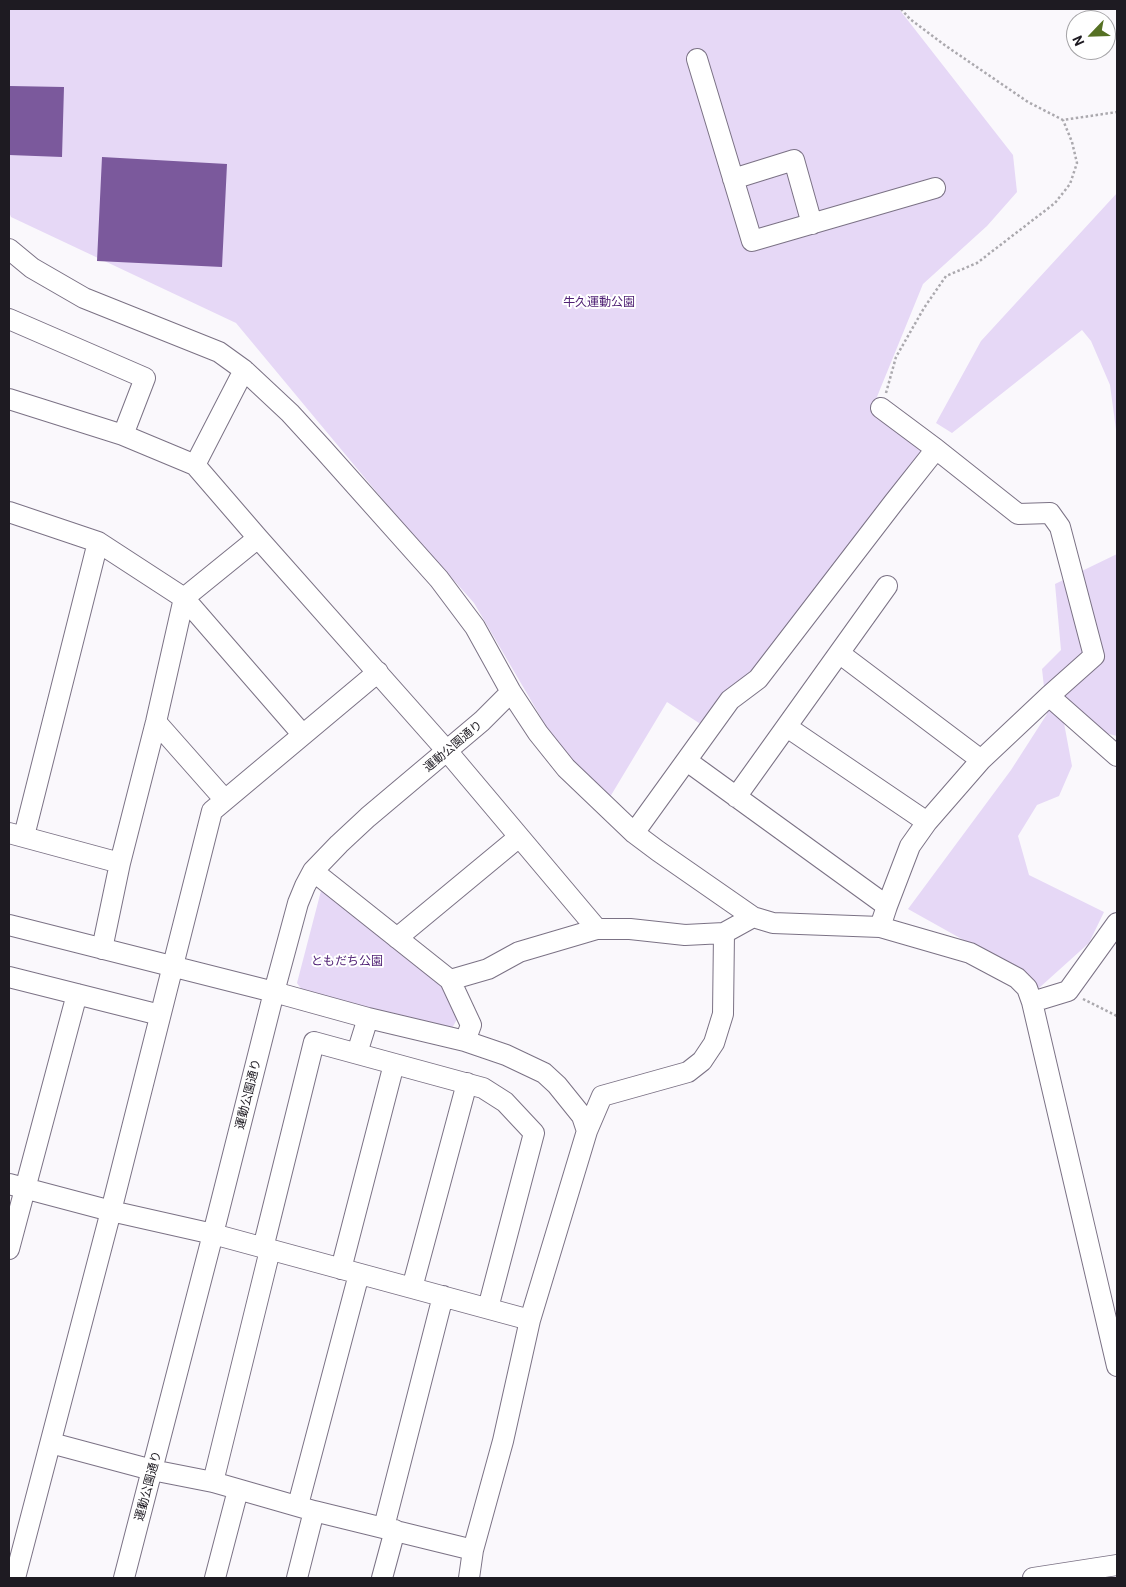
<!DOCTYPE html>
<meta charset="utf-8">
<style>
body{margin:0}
#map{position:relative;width:1126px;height:1587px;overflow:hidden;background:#faf8fc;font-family:Barlow,sans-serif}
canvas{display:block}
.frame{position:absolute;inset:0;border:10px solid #1e1b22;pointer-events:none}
.north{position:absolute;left:1066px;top:10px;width:50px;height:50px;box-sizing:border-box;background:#fff;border:1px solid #a5a4a7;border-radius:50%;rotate:246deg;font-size:14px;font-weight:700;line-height:20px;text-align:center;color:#1e1b22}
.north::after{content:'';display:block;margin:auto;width:18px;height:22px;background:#567124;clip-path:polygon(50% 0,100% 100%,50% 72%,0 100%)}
</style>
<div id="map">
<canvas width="1126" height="1587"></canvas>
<div class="frame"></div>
<div class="north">N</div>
</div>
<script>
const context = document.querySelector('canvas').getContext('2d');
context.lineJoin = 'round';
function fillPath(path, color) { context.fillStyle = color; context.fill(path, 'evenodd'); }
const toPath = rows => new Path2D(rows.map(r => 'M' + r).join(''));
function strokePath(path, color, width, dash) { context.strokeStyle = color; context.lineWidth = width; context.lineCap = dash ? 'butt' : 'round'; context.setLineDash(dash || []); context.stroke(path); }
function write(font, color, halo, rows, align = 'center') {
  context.font = font + ' Barlow,"Noto Sans JP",sans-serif'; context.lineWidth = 4; context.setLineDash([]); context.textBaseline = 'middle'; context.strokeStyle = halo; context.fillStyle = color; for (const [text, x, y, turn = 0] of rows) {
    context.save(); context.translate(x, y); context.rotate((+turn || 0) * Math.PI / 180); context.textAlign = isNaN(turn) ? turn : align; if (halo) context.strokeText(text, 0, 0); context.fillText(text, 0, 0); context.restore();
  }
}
fillPath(toPath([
 [9,9,899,9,1013,155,1017,192,987,226,923,284,872,409,926,449,759,665,702,725,667,702,610,797,579,768,553,738,474,603,394,513,236,323,11,217,9,212],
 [1117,193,1117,437,1110,385,1091,341,1082,330,952,433,936,423,981,341],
 [1117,554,1117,736,1064,723,1072,766,1059,796,1037,805,1018,836,1029,875,1104,912,1089,943,1039,988,1019,971,908,909,1011,770,1047,714,1042,669,1061,650,1055,584],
 [322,887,442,983,460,1014,451,1030,304,993,297,983]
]), '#e6d8f6');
fillPath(toPath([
 [10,86,64,87,62,157,9,155],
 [102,157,227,164,222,267,97,261]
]), '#7b599c');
const minor = toPath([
 [697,59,752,241,935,188],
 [733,179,794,160,812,224],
 [9,249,32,268,84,298,219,352,244,370,290,413,323,449,439,579,475,627,511,692,538,733,566,768,634,833,658,851,753,917,773,923,880,927,970,953,1017,978,1027,988,1032,1002,1117,1366],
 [9,319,145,378,123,435],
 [9,399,123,435,195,465,258,538,447,751,597,929],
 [936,449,1018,514,1050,513,1060,527,1094,656,1049,696],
 [195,465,244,370],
 [9,512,98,542,184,598,303,735],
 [839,653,981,760],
 [156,722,225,800],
 [787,727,927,822],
 [687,761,887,906],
 [736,797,887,586],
 [9,833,120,863],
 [634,833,730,700,758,679,894,502,936,449,881,408],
 [24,836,98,542],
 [313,871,450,980,471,1025,465,1041],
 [9,925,274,992,368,1018,465,1041,506,1055,544,1073,557,1085,582,1116,587,1131],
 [880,927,887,906,910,846,927,822,981,760,1049,696,1117,756],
 [397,938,519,837],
 [102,949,120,863,156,722,184,598,258,538],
 [9,977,160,1015],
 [450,980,488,969,519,952,597,929,630,929,685,935,724,933],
 [1032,1002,1068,991,1117,923],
 [357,1053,368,1018],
 [9,1184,111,1211,213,1234,530,1320],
 [263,1248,314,1042,483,1088,505,1102,534,1133,488,1308],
 [9,1249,77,994],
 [341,1269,394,1064],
 [412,1288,467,1083],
 [51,1443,152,1470,213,1482,314,1511,473,1550],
 [213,1482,270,1250],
 [298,1505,359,1274],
 [384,1527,443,1296],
 [15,1578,111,1211,212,811,378,672],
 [124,1578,213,1234,274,992,298,903,305,886,313,871,339,844,368,817,482,721,511,692],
 [215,1578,238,1490],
 [297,1578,314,1511],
 [382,1578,395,1530],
 [469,1578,473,1550,503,1441,530,1320,587,1131,602,1096,688,1072,702,1061,714,1043,723,1014,724,933,753,917],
 [1033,1578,1117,1565]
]);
strokePath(minor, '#7b7285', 22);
strokePath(toPath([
 [901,9,910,19,946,46,1028,102,1063,120,1117,112],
 [886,393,896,357,924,308,946,276,977,263,1055,203,1070,184,1077,163,1072,142,1063,120],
 [1083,999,1117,1016]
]), '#aba9ae', 2.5, [2.5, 2.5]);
strokePath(minor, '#fff', 20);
write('12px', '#502175', '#fff', [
 ["牛久運動公園",599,302],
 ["ともだち公園",347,961]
]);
write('12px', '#1e1b22', '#fff', [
 ["運動公園通り",453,746,-40],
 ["運動公園通り",248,1094,-76],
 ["運動公園通り",148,1486,-75]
]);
</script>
